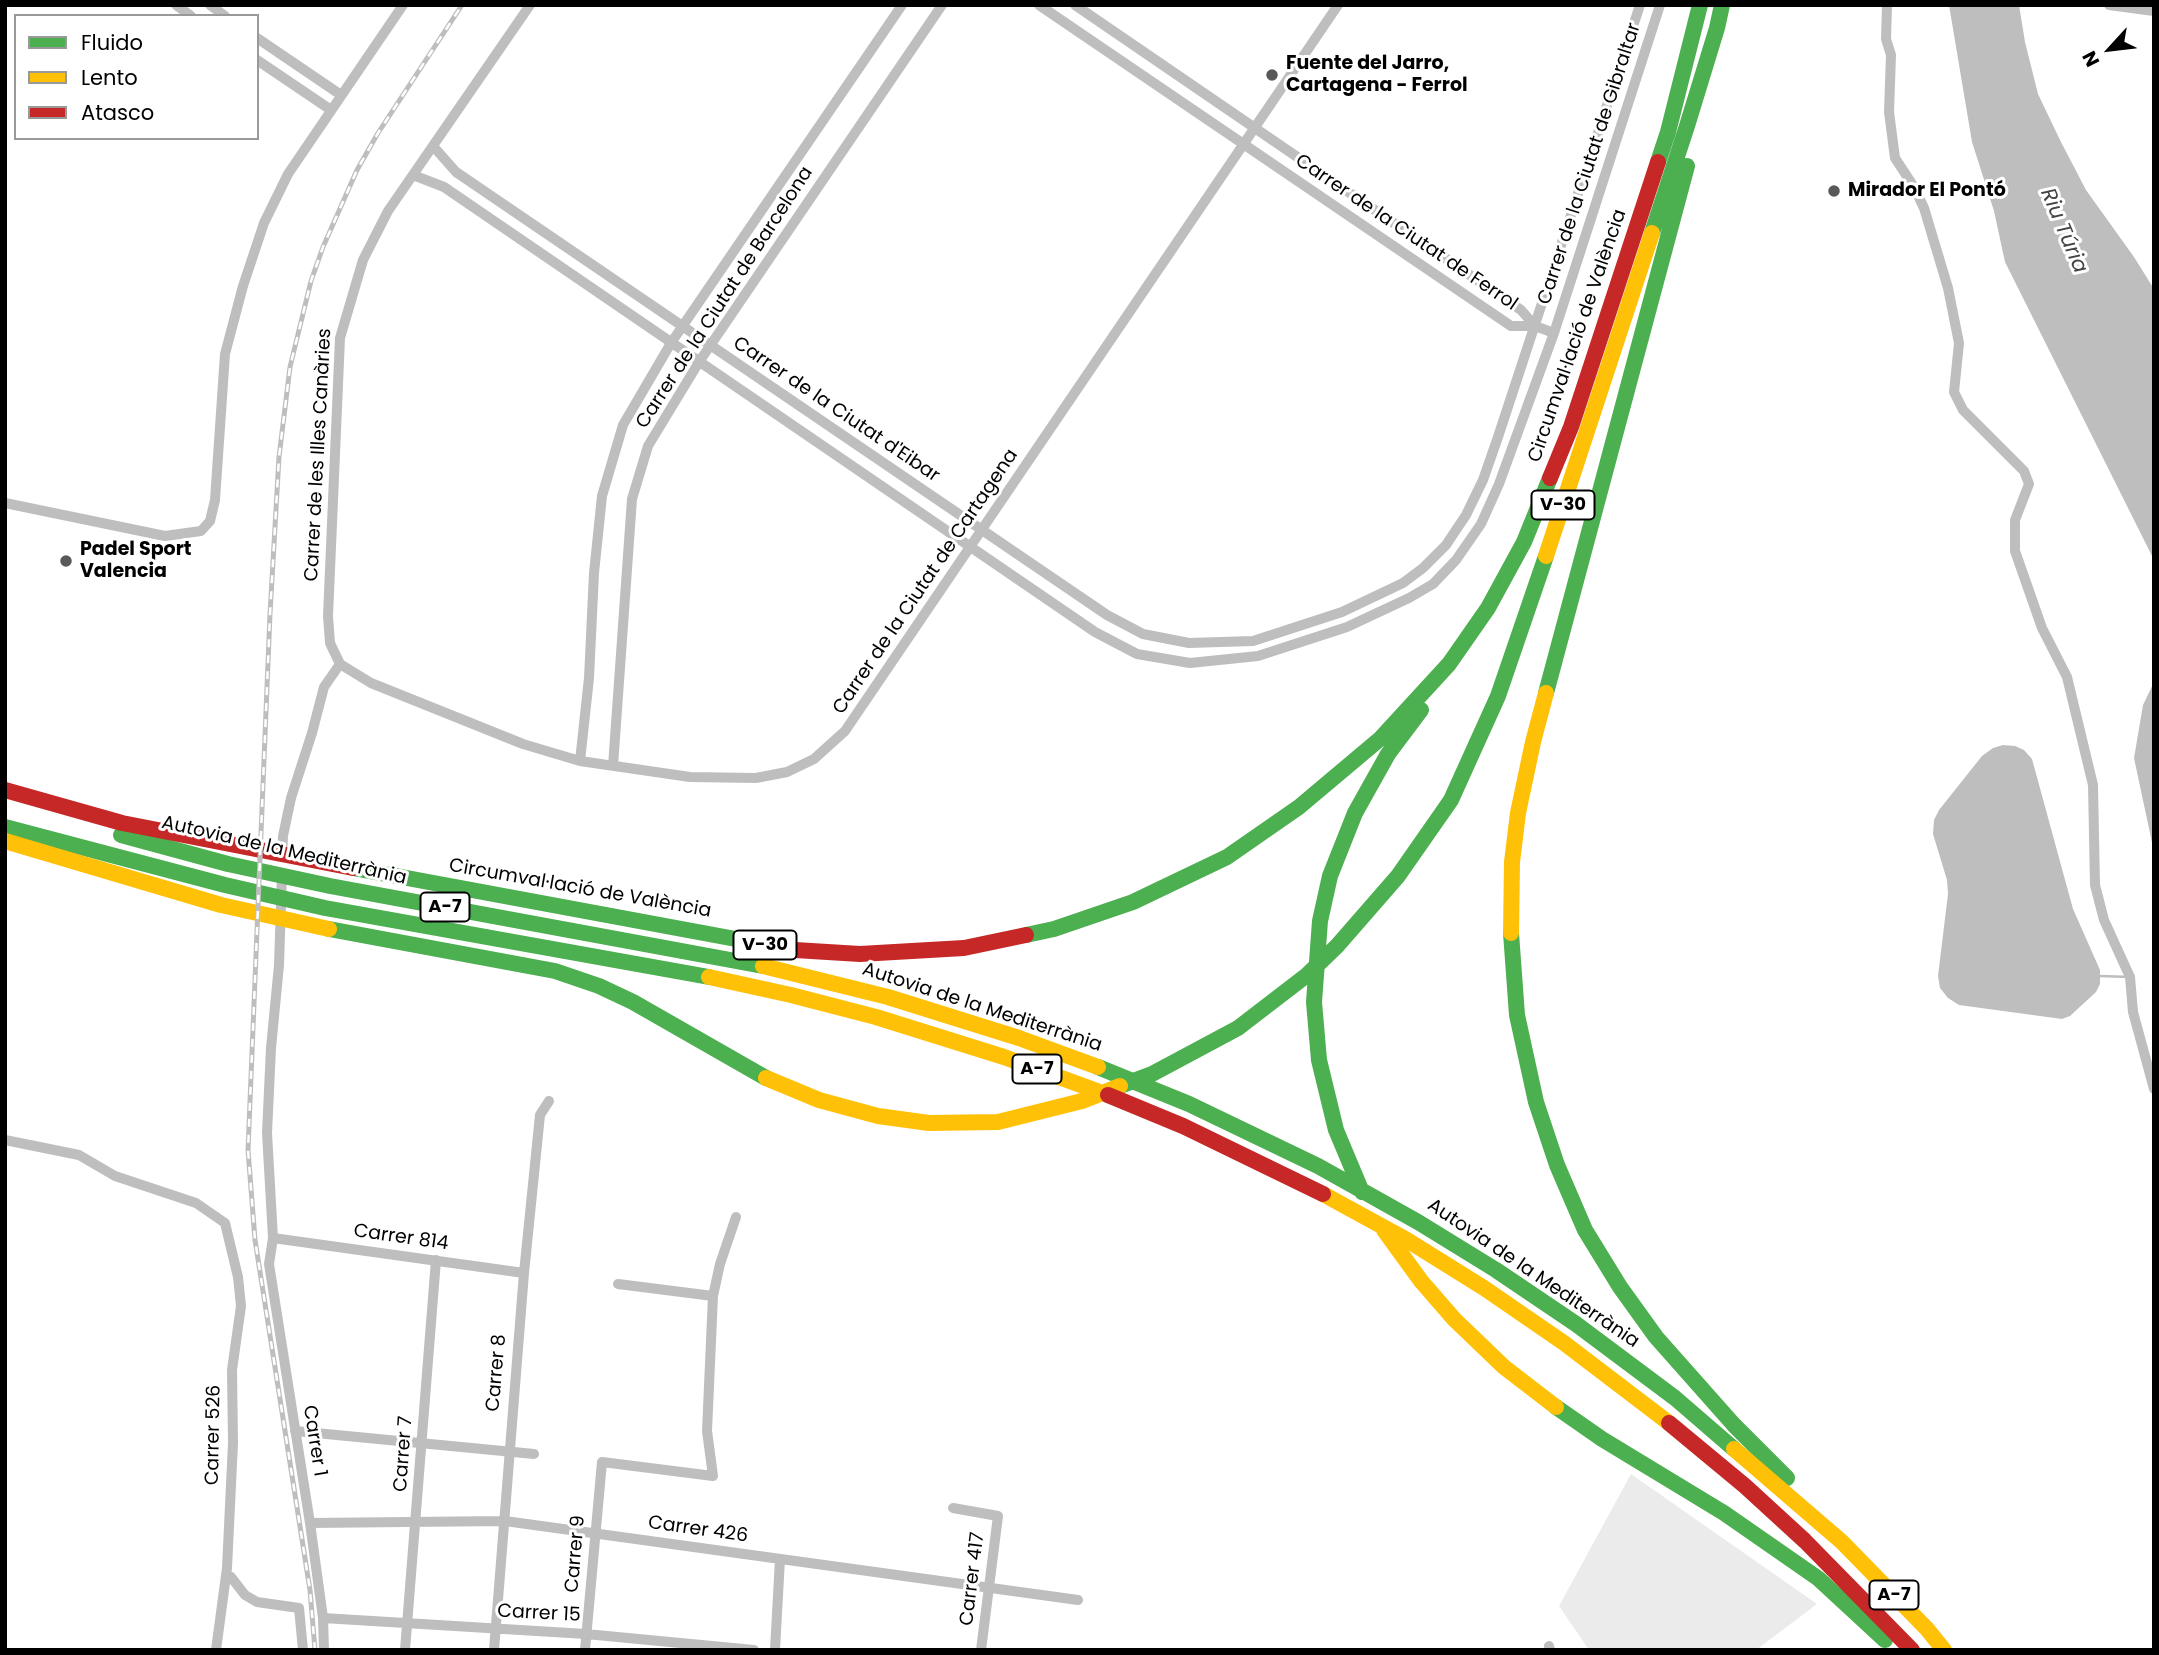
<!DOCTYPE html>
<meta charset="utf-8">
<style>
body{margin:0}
#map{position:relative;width:2159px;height:1655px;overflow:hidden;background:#fff;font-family:Poppins,sans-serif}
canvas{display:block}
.frame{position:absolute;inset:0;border:7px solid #000;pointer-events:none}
.legend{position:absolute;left:14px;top:14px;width:245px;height:126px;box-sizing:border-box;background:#fff;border:2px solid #999;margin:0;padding:9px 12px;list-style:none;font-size:21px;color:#000}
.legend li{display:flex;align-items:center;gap:14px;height:35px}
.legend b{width:35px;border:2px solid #999}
.north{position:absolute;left:2075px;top:14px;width:70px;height:70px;-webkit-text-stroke:5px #fff;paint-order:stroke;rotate:243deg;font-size:19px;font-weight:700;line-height:28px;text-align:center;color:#000}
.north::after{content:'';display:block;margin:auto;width:24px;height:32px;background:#000;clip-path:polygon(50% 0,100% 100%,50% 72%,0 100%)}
</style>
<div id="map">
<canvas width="2159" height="1655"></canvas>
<div class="frame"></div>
<ul class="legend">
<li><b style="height:9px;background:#4caf50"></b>Fluido</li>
<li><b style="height:9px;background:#ffc107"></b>Lento</li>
<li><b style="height:9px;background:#c62828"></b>Atasco</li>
</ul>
<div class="north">N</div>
</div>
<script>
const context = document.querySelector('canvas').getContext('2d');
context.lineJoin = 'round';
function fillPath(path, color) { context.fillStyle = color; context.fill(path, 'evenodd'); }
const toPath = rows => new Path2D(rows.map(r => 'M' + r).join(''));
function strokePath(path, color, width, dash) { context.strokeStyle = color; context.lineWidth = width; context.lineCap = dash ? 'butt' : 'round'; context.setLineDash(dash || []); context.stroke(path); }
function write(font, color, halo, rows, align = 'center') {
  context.font = font + ' Poppins,sans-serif'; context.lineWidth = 6; context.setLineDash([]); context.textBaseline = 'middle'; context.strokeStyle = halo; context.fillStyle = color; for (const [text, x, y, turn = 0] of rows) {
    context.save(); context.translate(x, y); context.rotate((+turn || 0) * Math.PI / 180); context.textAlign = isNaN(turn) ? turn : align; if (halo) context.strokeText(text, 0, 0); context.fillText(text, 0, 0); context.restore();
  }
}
fillPath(toPath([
 [1631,1474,1817,1604,1756,1650,1589,1650,1559,1606]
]), '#ebebeb');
fillPath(toPath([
 [1949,5,2019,5,2025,42,2038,94,2061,142,2086,190,2134,257,2154,289,2154,560,2005,262,1994,211,1972,142],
 [2154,682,2154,852,2134,758,2143,705],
 [2003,745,2015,746,2024,750,2032,759,2073,909,2100,970,2100,984,2096,992,2070,1016,2062,1019,1959,1005,1948,998,1940,988,1938,976,1948,894,1947,880,1933,834,1934,820,1939,810,1982,756,1993,748]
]), '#bebebe');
strokePath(toPath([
 [2100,976,2130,977]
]), '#bebebe', 2.5);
strokePath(toPath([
 [1887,5,1886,39,1891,55,1889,112,1895,158,1914,187,1924,208,1948,288,1959,343,1954,392,1963,410,2024,471,2029,484,2015,520,2015,551,2042,628,2067,677,2093,785,2095,885,2104,920,2130,977,2133,1012,2154,1089]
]), '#bebebe', 10);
strokePath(toPath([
 [176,5,191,16],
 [210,5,225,16],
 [1039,5,1511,326,1535,326,1554,333],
 [1075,5,1521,310,1535,326],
 [2109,5,2154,11],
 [257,38,341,95],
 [257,60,331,110],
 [433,146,456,172,1107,615,1143,634,1189,643,1253,641,1342,612,1403,583,1423,568,1446,545,1466,515,1483,480,1498,437,1640,5],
 [413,175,444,187,1095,632,1137,654,1190,663,1258,656,1347,627,1409,598,1433,584,1456,560,1481,524,1499,484,1554,333,1660,5],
 [5,503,165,536,201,531,210,521,215,500,225,354,243,286,264,223,288,174,403,5],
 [340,664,371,683,523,744,580,761,690,777,756,778,787,772,814,759,845,731,1338,5],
 [340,664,330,643,328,616,340,338,363,260,388,211,530,5],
 [580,761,589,678,594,573,602,496,623,425,671,343,902,5],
 [613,766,632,499,648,446,699,362,942,5],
 [282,857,283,836,291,798,312,733,324,687,340,664],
 [282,873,279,965,271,1048,267,1133,273,1238,269,1264,310,1523,323,1618,324,1650],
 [5,1140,79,1155,115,1176,196,1203,225,1223,238,1277,241,1306,232,1370,233,1443,227,1568,216,1650],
 [273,1238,524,1273],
 [618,1284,713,1296],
 [295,1431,534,1454],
 [953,1508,998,1516,981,1650],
 [310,1523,505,1521,1078,1600],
 [226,1575,231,1577,245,1595,257,1602,299,1608,303,1650],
 [323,1618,586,1634,754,1650],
 [1549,1646,1550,1650],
 [405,1650,436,1260],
 [494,1650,524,1273,540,1115,549,1101],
 [585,1650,602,1462,713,1476,707,1431,713,1296,720,1264,736,1217],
 [775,1650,780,1559]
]), '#bebebe', 10);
strokePath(toPath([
 [1658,162,1668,132,1700,5],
 [1652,233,1687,126,1717,28,1722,5],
 [1546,693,1687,166],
 [5,827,225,885,325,908,709,977],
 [121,835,228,864,330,886,763,966],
 [353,868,795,950],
 [329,929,555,971,599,986,633,1002,766,1078],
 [1511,933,1517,1015,1536,1102,1557,1165,1585,1230,1620,1287,1656,1337,1734,1425,1787,1478],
 [1026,935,1054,929,1133,902,1227,857,1299,807,1381,738,1449,664,1488,608,1524,542,1550,478],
 [1098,1067,1189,1104,1318,1166,1418,1222,1496,1270,1576,1324,1675,1398,1734,1449],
 [1120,1086,1152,1074,1238,1028,1307,975,1337,946,1398,876,1451,800,1498,696,1546,556],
 [1362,1192,1336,1130,1319,1060,1314,1002,1320,921,1330,876,1355,813,1388,754,1421,710],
 [1556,1407,1602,1439,1724,1513,1819,1579,1885,1640]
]), '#4caf50', 16);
strokePath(toPath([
 [1546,556,1652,233],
 [5,841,221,905,329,929],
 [1511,933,1512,862,1518,813,1533,742,1546,693],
 [763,966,888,997,1019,1038,1098,1067],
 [709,977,791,995,876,1017,1004,1057,1108,1095],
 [766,1078,819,1100,878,1116,929,1123,998,1122,1082,1101,1120,1086],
 [1323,1194,1407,1240,1484,1288,1564,1343,1669,1423],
 [1384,1230,1421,1281,1454,1319,1504,1367,1556,1407],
 [1734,1449,1842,1542,1927,1629,1944,1650]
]), '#ffc107', 16);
strokePath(toPath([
 [1550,478,1571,427,1658,162],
 [5,790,122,823,353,868],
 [795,950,860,954,964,948,1026,935],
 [1108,1095,1183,1126,1323,1194],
 [1669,1423,1745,1486,1805,1541,1912,1650]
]), '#c62828', 16);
const rail = toPath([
 [315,1650,310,1590,255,1240,248,1150,270,614,279,457,290,367,311,281,323,247,357,170,378,133,462,5]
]);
strokePath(rail, '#bebebe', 5);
strokePath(rail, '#fff', 2.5, [8]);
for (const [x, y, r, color] of [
 [1272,75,7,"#595959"],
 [1834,191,7,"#595959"],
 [66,561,7,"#595959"]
]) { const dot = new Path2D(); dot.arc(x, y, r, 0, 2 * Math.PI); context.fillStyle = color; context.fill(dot); strokePath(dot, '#fff', 2.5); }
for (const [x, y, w] of [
 [1563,505,63],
 [445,907,49],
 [765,945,63],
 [1037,1069,49],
 [1894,1595,49]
]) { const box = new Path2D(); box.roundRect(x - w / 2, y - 14.5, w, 29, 5); context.fillStyle = '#fff'; context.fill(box); strokePath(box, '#000', 2); }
write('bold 18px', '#000', null, [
 ["V-30",1563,505],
 ["A-7",445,907],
 ["V-30",765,945],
 ["A-7",1037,1069],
 ["A-7",1894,1595]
]);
write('bold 19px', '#000', '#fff', [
 ["Fuente del Jarro,",1286,64],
 ["Cartagena - Ferrol",1286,86],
 ["Mirador El Pontó",1848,191],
 ["Padel Sport",80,550],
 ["Valencia",80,572]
], 'left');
write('19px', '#000', '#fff', [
 ["Carrer de la Ciutat de Gibraltar",1590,164,-72],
 ["Carrer de la Ciutat de Ferrol",1406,233,34],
 ["Carrer de la Ciutat de Barcelona",725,298,-57],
 ["Circumval·lació de València",1578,336,-71],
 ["Carrer de la Ciutat d'Eibar",836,410,34],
 ["Carrer de les Illes Canàries",319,455,-87],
 ["Carrer de la Ciutat de Cartagena",926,582,-56],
 ["Autovia de la Mediterrània",284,851,13],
 ["Circumval·lació de València",580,889,10],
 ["Autovia de la Mediterrània",982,1008,18],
 ["Carrer 814",401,1238,8],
 ["Autovia de la Mediterrània",1533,1274,34],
 ["Carrer 8",497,1373,-85],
 ["Carrer 526",214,1435,-89],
 ["Carrer 1",314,1441,81],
 ["Carrer 7",404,1454,-86],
 ["Carrer 426",698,1530,8],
 ["Carrer 9",576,1554,-85],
 ["Carrer 417",973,1579,-83],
 ["Carrer 15",539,1614,3]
]);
write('italic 21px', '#434343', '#fff', [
 ["Riu Túria",2063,231,67]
]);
</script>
